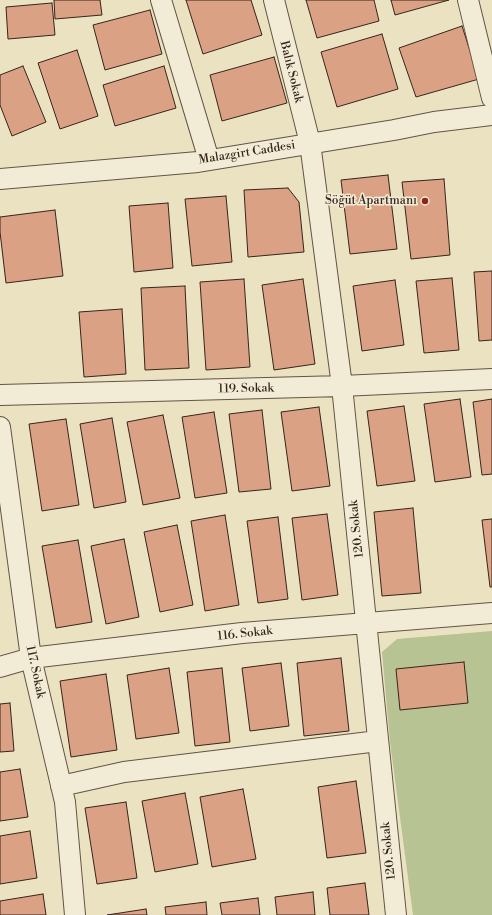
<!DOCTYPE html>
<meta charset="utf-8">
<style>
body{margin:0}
canvas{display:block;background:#ebe2c2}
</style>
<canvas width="492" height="915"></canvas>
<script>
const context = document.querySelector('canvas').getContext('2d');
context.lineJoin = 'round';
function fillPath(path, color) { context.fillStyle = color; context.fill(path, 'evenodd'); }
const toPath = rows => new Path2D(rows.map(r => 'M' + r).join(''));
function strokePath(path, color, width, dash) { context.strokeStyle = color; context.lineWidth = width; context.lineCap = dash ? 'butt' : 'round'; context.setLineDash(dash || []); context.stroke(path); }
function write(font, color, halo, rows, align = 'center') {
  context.font = font + ' "Libre Bodoni",serif'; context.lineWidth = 3; context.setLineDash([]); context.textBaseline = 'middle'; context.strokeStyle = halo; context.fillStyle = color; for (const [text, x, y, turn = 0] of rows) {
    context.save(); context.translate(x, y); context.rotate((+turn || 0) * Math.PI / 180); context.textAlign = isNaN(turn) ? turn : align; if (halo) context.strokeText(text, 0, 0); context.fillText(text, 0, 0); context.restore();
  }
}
fillPath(toPath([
 [492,631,492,915,413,915,390,742,382,652,397,639]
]), '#b7c393');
const building = toPath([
 [54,0,100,0,102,15,55,19,54,0],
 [186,0,251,0,262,35,203,54,186,0],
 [306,0,374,0,379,21,317,38,306,0],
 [391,0,449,0,395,15,391,0],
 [52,3,55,35,8,39,6,7,52,3],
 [150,10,162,54,105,70,93,25,150,10],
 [462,26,479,79,416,97,399,48,462,26],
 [382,34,398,89,337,107,321,52,382,34],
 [77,50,98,116,60,129,38,63,77,50],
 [274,57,287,103,222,121,210,75,274,57],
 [23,66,46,122,12,136,0,105,0,75,23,66],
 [164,66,176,108,115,126,103,85,164,66],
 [388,175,397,249,350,254,341,180,388,175],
 [444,179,450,255,411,259,402,182,444,179],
 [288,188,299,202,304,252,248,257,244,190,288,188],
 [226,196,232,262,192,266,185,199,226,196],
 [168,203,173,268,134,272,129,206,168,203],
 [55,210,63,276,6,283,0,232,0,217,55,210],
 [492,271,492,340,479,341,474,272,492,271],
 [452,278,459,350,424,353,416,281,452,278],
 [244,279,250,367,206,370,200,282,244,279],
 [303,279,315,364,274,370,262,285,303,279],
 [395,280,404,345,362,351,353,286,395,280],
 [185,286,189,368,145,370,141,288,185,286],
 [122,309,126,374,84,377,79,312,122,309],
 [460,399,471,477,435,482,424,404,460,399],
 [492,399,492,474,482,475,473,402,492,399],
 [404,406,415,481,377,486,367,411,404,406],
 [319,407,330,486,292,491,281,412,319,407],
 [262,410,271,489,239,492,229,414,262,410],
 [214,412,227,493,195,498,182,417,214,412],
 [163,415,180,498,143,505,127,422,163,415],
 [112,418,126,502,94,508,80,424,112,418],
 [66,419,79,505,42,511,29,424,66,419],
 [413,508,421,593,382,596,374,512,413,508],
 [327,514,338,595,302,600,292,518,327,514],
 [225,515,239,605,205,611,191,521,225,515],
 [278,517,288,599,258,603,247,521,278,517],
 [492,519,492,587,490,587,482,520,492,519],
 [177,525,193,605,160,612,144,532,177,525],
 [124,539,139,617,106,624,91,546,124,539],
 [78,540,92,622,56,628,42,546,78,540],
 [341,658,349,731,304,736,297,663,341,658],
 [464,662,468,703,400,710,396,669,464,662],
 [281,663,289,726,250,731,242,668,281,663],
 [169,668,179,733,136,739,127,675,169,668],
 [222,668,230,742,195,746,187,672,222,668],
 [106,674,117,750,71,757,60,681,106,674],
 [10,703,14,751,0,752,0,704,10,703],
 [20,769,28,817,0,821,0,772,20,769],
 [356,781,366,853,327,858,318,787,356,781],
 [243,789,256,859,212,867,200,797,243,789],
 [185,793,198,864,155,872,142,801,185,793],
 [126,802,137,878,97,884,85,808,126,802],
 [30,831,37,878,0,884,0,836,30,831],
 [365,883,369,915,330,915,327,888,365,883],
 [313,892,315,915,277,915,275,897,313,892],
 [43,894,46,915,0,915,0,901,43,894],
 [258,898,260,915,222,915,220,903,258,898],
 [206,902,207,915,166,915,165,907,206,902],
 [146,909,147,915,107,915,146,909]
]);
fillPath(building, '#daa184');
strokePath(building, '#36251b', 1);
const minor = toPath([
 [161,0,209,160],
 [274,0,310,143,342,386,396,915],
 [468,0,492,98],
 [0,179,198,162,394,130,434,122,492,115],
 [0,395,342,386,492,379],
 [0,427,31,658,65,802,75,915],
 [0,667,31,658,242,633,492,613],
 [61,786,124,772,378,741]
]);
strokePath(minor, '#635445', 22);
strokePath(minor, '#f2ecd7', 20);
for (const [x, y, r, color] of [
 [425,201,4,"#8f2418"]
]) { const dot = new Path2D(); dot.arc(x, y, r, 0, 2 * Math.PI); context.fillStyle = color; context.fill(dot); strokePath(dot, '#f2ecd7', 1.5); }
write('12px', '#36251b', '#f2ecd7', [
 ["Balık Sokak",291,72,76],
 ["Malazgirt Caddesi",247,153,-9],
 ["119. Sokak",246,389,-1],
 ["120. Sokak",357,529,-96],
 ["116. Sokak",245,634,-6],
 ["117. Sokak",35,672,78],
 ["120. Sokak",389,851,-96]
]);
write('12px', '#36251b', '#f2ecd7', [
 ["Söğüt Apartmanı",417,201]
], 'right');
</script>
